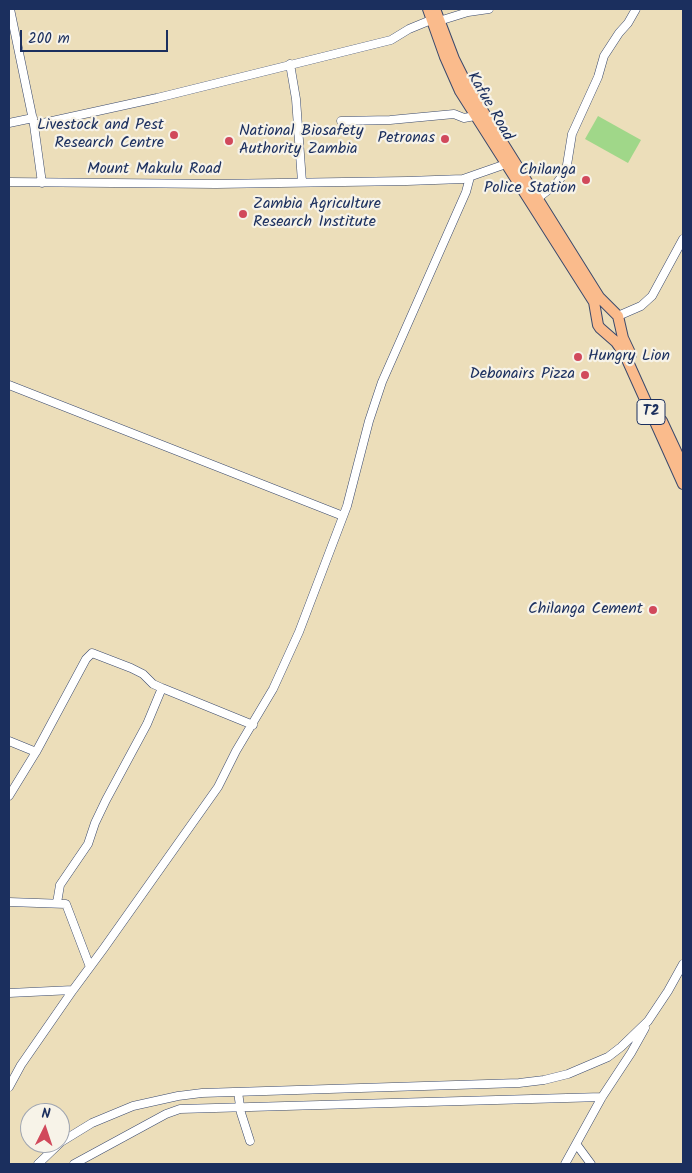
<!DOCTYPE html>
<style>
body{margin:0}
#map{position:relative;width:692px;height:1173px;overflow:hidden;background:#ecdeba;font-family:Kalam,sans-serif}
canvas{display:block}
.frame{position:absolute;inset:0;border:10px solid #1b2f5e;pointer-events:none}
.north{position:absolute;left:20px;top:1103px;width:50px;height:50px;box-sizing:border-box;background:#f7f3e8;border:1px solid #9fa5b1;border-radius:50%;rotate:4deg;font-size:14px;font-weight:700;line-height:20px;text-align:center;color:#1b2f5e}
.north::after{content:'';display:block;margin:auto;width:18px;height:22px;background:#d1495b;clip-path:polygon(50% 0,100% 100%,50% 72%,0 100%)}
.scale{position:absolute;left:20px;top:30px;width:148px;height:22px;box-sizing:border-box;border:2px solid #1b2f5e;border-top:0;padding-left:6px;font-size:15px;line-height:18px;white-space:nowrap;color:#1b2f5e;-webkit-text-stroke:4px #f7f3e8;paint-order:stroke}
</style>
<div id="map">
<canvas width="692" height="1173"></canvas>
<div class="frame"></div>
<div class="north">N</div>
<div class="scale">200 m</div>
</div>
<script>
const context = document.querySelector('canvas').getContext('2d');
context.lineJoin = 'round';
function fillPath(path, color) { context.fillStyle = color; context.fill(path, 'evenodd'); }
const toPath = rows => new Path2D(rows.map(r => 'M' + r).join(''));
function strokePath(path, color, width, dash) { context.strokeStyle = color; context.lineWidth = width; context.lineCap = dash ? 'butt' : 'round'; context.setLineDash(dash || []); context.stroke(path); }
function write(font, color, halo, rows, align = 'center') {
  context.font = font + ' Kalam,sans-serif'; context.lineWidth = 4.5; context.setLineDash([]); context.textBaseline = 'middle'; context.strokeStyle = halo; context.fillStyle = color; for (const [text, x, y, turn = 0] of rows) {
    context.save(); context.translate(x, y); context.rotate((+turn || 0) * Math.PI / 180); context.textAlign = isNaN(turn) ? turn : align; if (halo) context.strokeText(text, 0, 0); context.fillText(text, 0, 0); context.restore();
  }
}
fillPath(toPath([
 [598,116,641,140,628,163,585,139]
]), '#a0d789');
const minor = toPath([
 [10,9,34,125,42,183],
 [439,21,468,12,489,9],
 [290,64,296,99,302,182],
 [341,121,390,120,454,114,464,118,475,116],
 [9,123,33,118],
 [34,125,157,98,391,40,409,29,431,20],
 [9,182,216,184,407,181,463,179,506,164],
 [538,198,556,184,566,171,572,134,598,77,604,56,619,33,628,23,636,9],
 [618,316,641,306,652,296,683,239],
 [9,385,343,516],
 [9,741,36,752],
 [9,796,36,752,86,659,92,653,131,668,143,674,153,684,162,688,253,725],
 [9,902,66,904,90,967],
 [57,903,60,885,88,844,95,823,106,800,147,724,162,688],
 [9,993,73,990],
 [9,1087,21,1065,73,990,104,948,218,787,236,751,273,689,299,632,347,506,369,421,382,382,466,192,470,177],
 [238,1092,241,1113,250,1141],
 [577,1145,591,1164],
 [38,1164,61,1142,92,1123,133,1106,178,1096,202,1093,519,1083,544,1080,568,1074,608,1057,621,1047,648,1021,668,991,683,964],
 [74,1164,166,1114,180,1109,602,1097],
 [565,1164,602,1097,631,1053,645,1028]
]);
const highway = toPath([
 [428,9,445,57,460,91,594,302,598,325,600,328,616,342,625,355,683,484],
 [435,9,454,59,469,89,599,297,618,316,623,338,631,355],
 [662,421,683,466]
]);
strokePath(minor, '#3a496c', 9);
strokePath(highway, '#3a496c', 12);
strokePath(minor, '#fff', 8);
strokePath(highway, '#fabb8c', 10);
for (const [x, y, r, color] of [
 [174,135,5,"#d1495b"],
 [445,139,5,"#d1495b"],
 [229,141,5,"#d1495b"],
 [586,180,5,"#d1495b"],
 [243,214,5,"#d1495b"],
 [578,357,5,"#d1495b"],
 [585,375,5,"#d1495b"],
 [653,610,5,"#d1495b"]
]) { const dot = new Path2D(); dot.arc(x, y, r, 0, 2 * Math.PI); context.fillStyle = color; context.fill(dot); strokePath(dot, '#f7f3e8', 2); }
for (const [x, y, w] of [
 [651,412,28]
]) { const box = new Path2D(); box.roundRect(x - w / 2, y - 12.5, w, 25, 4); context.fillStyle = '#f7f3e8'; context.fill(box); strokePath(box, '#1b2f5e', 1); }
write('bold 15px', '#1b2f5e', null, [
 ["T2",651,412]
]);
write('16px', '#1b2f5e', '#f7f3e8', [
 ["Kafue Road",489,107,60],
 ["Mount Makulu Road",154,170]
]);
write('16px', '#1b2f5e', '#f7f3e8', [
 ["Livestock and Pest",164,126],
 ["Research Centre",164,144],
 ["National Biosafety",239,132,"left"],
 ["Authority Zambia",239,150,"left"],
 ["Petronas",435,139],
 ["Chilanga",576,171],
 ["Police Station",576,189],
 ["Zambia Agriculture",253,205,"left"],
 ["Research Institute",253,223,"left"],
 ["Hungry Lion",588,357,"left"],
 ["Debonairs Pizza",575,375],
 ["Chilanga Cement",643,610]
], 'right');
</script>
